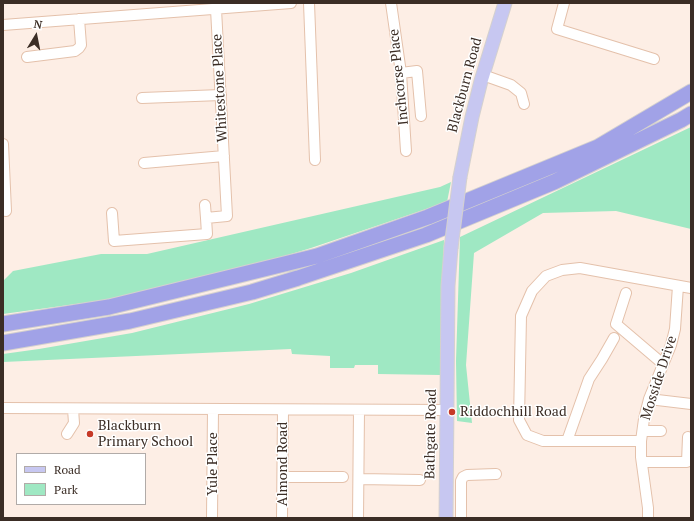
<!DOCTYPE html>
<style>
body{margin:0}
#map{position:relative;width:694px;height:521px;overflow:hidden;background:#fdeee5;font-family:"PT Serif",serif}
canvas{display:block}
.frame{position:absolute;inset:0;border:4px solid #3b2d25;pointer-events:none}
.legend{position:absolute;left:16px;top:453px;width:130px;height:52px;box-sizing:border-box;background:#fff;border:1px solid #b1aba8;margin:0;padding:5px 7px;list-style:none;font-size:12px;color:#3b2d25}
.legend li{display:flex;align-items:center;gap:8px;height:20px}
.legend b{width:20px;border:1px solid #b1aba8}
.north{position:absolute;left:16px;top:16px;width:40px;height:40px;-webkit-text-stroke:3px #fff;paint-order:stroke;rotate:10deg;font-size:11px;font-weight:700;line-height:16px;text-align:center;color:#3b2d25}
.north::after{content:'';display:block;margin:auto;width:14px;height:18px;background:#3b2d25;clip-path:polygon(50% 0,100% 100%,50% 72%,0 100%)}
</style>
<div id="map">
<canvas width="694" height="521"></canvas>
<div class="frame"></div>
<ul class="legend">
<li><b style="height:5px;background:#c7c7f1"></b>Road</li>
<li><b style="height:11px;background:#9fe8c3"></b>Park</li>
</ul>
<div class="north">N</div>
</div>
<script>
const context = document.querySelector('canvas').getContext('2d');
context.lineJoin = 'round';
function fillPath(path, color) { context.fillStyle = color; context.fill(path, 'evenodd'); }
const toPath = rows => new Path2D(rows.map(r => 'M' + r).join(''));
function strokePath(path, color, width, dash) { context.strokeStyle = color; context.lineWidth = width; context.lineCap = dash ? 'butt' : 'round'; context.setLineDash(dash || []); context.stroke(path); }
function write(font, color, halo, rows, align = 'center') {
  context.font = font + ' "PT Serif",serif'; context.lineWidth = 3; context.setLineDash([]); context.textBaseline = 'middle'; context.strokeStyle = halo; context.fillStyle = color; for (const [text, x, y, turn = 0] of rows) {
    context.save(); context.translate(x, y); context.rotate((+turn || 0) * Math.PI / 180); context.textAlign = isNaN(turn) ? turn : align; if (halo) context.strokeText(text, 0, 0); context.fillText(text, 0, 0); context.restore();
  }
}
fillPath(toPath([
 [691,127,691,229,616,211,543,213,474,253,466,365,472,423,457,421,456,361,460,237],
 [451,182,447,202,311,248,222,275,113,299,3,314,3,281,13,271,101,254,147,254,440,187],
 [444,240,440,375,378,374,378,365,355,365,354,368,330,368,330,356,292,354,291,349,3,362,3,354,39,349,132,333,249,304,351,273]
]), '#9fe8c3');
const minor = toPath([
 [309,3,315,160],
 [391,3,401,73,406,151],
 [564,3,557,29,654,59],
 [3,25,291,3],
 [27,57,75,51,79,48,81,45,79,19],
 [401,73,417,71,421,116],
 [483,75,511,85,521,93,524,104],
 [142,98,221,95],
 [3,144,6,211],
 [144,163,224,156],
 [205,205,206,218],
 [112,213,114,241,207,234,206,218,227,216,216,9],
 [626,293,616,324,663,364],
 [649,399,691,404],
 [3,408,447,410],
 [643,431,661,431],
 [67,434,74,423,73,409],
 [567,441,589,379,602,359,614,338],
 [641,441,543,441,527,435,519,420,521,316,532,291,546,276,562,270,580,268,691,288],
 [642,462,687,462,688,437],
 [283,477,343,477],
 [359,479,420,480],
 [212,518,213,409],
 [282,518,283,410],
 [358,518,359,411],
 [461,518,461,481,463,477,467,475,496,474],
 [648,518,648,508,641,457,641,441,644,419,649,399,671,345,675,329,678,286]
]);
const major = toPath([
 [460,177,472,117,481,81,505,3],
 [446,518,448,286,451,248]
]);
const highway = toPath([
 [3,324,109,307,317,256,428,217,598,147,691,92],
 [3,343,130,321,252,292,298,278,426,235,554,182,681,120,691,114]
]);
strokePath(minor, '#e4c1ab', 12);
strokePath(major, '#d4d1cf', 15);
strokePath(highway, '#d4d1cf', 17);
strokePath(minor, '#fff', 10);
strokePath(major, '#c7c7f1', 13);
strokePath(highway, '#a1a2e7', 15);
const majorBridge = toPath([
 [451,248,460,177]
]);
strokePath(majorBridge, '#d4d1cf', 15, []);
strokePath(majorBridge, '#c7c7f1', 13);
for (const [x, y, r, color] of [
 [452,412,4,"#c63a27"],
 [90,434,4,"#c63a27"]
]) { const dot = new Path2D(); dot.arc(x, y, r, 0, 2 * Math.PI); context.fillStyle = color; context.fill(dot); strokePath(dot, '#fff', 1.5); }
write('14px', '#3b2d25', '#fff', [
 ["Inchcorse Place",399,77,-96],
 ["Blackburn Road",465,85,-75],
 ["Whitestone Place",220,88,-93],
 ["Mosside Drive",659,378,-72],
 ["Bathgate Road",431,434,-89],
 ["Yule Place",213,464,-90],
 ["Almond Road",283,464,-90]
]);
write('14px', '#3b2d25', '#fff', [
 ["Riddochhill Road",460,412],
 ["Blackburn",98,426],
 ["Primary School",98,442]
], 'left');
</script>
